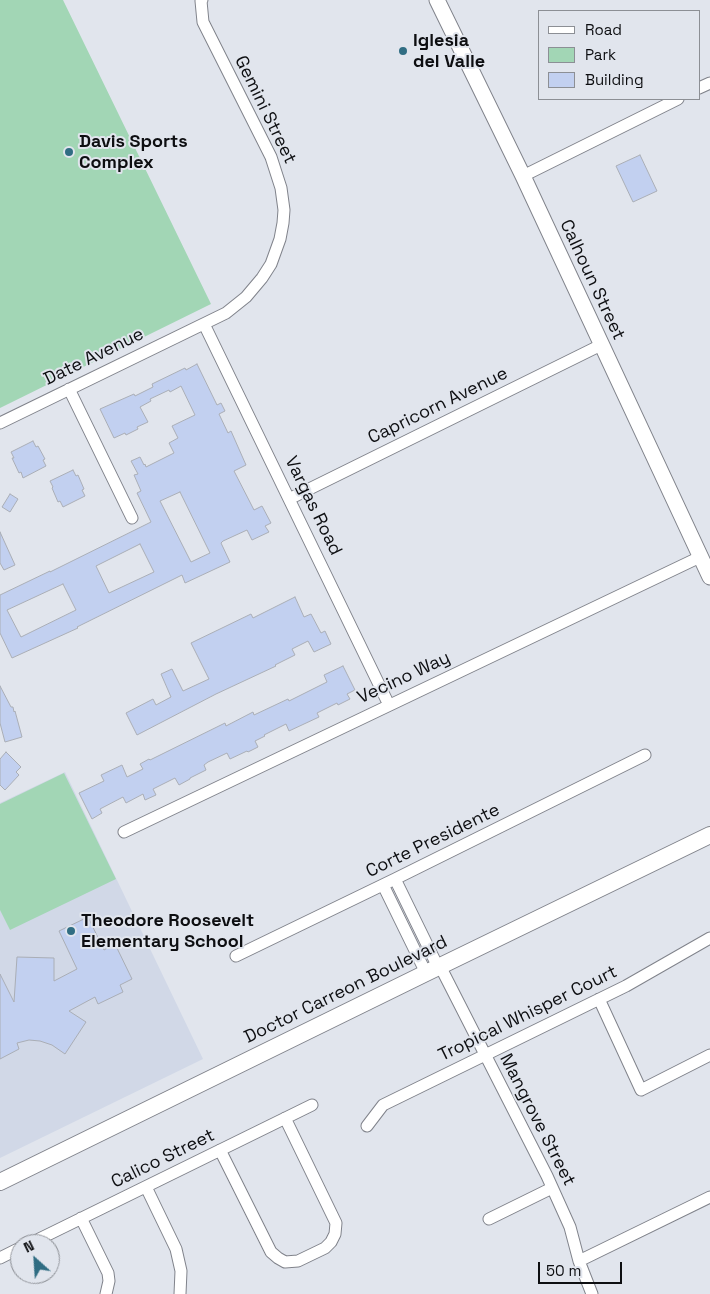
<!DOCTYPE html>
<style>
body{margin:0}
#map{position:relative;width:710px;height:1294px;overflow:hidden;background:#e1e5ed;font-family:"Space Grotesk",sans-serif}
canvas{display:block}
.legend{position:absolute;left:538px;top:10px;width:162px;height:90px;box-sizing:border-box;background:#e1e5ed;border:1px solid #8c8f95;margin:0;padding:6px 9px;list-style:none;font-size:15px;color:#0d0e11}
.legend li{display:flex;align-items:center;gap:10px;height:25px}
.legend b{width:25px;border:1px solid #8c8f95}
.north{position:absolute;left:10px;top:1234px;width:50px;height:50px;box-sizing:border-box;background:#e1e5ed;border:1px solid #8c8f95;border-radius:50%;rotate:334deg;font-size:14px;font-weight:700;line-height:20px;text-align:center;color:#0d0e11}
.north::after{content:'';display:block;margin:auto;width:18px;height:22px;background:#306d83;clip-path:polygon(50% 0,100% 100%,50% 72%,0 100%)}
.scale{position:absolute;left:538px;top:1262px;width:84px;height:22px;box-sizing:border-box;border:2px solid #0d0e11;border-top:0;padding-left:6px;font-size:15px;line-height:18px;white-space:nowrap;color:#0d0e11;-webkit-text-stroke:4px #e1e5ed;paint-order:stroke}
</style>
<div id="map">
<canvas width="710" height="1294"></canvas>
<ul class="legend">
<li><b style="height:6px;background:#fff"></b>Road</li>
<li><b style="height:14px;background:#a2d6b5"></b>Park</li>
<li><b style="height:14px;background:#c2d0f0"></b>Building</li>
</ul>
<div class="north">N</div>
<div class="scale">50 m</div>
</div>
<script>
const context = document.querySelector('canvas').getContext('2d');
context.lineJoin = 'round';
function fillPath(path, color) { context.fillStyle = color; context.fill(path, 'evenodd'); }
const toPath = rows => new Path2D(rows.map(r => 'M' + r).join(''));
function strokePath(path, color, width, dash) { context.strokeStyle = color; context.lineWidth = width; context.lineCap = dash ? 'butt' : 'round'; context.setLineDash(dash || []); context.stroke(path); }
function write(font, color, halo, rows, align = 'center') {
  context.font = font + ' "Space Grotesk",sans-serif'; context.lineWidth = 4; context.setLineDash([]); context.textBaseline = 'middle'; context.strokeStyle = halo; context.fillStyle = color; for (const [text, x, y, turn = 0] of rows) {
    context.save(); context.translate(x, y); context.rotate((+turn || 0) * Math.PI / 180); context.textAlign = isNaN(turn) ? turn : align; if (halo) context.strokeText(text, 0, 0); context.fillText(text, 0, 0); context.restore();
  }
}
fillPath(toPath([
 [65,772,203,1059,0,1158,0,803]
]), '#d1d8e7');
fillPath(toPath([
 [0,0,63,0,211,304,0,408],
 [64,773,116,879,10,930,0,910,0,804]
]), '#a2d6b5');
const building = toPath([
 [640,155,657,191,633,202,616,166,640,155],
 [197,364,217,405,221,403,225,411,219,414,228,433,231,431,246,465,234,471,254,510,262,506,271,523,265,526,269,532,252,540,247,530,223,541,221,543,230,562,185,583,182,575,77,627,78,628,12,658,0,633,0,595,50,571,50,572,151,522,137,493,141,491,134,475,138,474,131,461,140,457,144,465,145,464,146,467,174,453,169,443,178,438,172,426,195,415,181,386,170,392,169,390,150,399,151,401,140,407,148,422,137,427,138,429,126,435,125,433,114,438,100,409,134,394,135,396,153,387,152,384,185,368,186,370,197,364],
 [180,492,210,553,191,562,160,501,180,492],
 [140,544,154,572,109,593,96,566,140,544],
 [63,584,76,610,21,637,7,610,63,584],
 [33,441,36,447,38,446,45,459,43,460,46,466,23,478,21,472,19,473,12,458,14,458,11,452,33,441],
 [73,470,76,476,78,475,84,489,82,490,85,496,63,507,60,501,58,502,52,488,53,487,50,481,73,470],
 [10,494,18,499,10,512,2,507,10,494],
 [0,532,15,565,4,570,0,563,0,532],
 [295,597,304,617,311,614,321,633,325,631,331,644,314,652,308,641,292,649,295,655,275,665,276,666,216,694,137,735,126,713,153,699,156,705,171,697,161,674,172,669,183,691,209,679,191,643,251,614,253,618,295,597],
 [343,666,355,690,347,694,350,699,338,705,337,703,317,713,319,717,289,731,286,724,264,735,265,736,255,741,258,747,248,752,247,751,230,759,227,753,208,762,204,765,206,770,190,778,190,779,179,785,175,778,153,789,156,795,145,800,143,794,126,803,123,797,100,809,102,813,92,819,79,793,104,781,101,775,122,765,127,777,143,769,140,764,149,759,150,760,225,723,226,726,253,712,254,715,288,699,289,701,327,682,324,675,343,666],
 [0,686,11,707,13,707,14,712,15,711,22,737,5,742,0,723,0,686],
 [6,752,21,767,16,772,19,775,5,790,0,785,0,759,6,752],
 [88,917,104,950,115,944,132,979,120,985,123,992,98,1004,95,997,69,1011,86,1022,65,1054,52,1045,40,1041,29,1040,17,1043,19,1049,0,1059,0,974,14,1002,17,957,54,958,54,981,77,969,59,931,88,917]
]);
fillPath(building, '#c2d0f0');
strokePath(building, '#aaaeb6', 1);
const minor = toPath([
 [699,88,710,83],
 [523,176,678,99],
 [204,324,389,705],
 [69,389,132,518],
 [0,423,226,313,246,297,262,278,271,264,280,239,283,223,284,210,281,188,271,157,203,22,201,1,202,0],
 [289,499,601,345],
 [124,832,700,557],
 [395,879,438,967],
 [383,885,426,973],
 [236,956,395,879,645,755],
 [440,966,547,1176,570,1227,579,1261,592,1294],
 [599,999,641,1090,710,1055],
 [367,1126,383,1105,626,986,710,938],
 [220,1150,271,1252,278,1258,285,1262,298,1261,325,1248,331,1242,335,1234,336,1223,285,1118],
 [146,1187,176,1249,181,1271,180,1294],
 [81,1218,108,1273,109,1281,106,1294],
 [489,1219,552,1188],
 [29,1244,312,1105],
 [0,1258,20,1248],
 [579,1261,710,1197]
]);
const tertiary = toPath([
 [437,0,523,176,710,577]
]);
const secondary = toPath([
 [0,1182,426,973,710,835]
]);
strokePath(minor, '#80838b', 13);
strokePath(tertiary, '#80838b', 17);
strokePath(secondary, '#80838b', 18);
strokePath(minor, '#fff', 11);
strokePath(tertiary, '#fff', 15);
strokePath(secondary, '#fff', 16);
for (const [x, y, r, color] of [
 [403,51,5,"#306d83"],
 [69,152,5,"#306d83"],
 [71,931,5,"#306d83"]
]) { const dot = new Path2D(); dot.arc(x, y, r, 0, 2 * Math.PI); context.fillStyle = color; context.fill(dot); strokePath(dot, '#e1e5ed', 2); }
write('bold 18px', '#0d0e11', '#e1e5ed', [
 ["Iglesia",413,41],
 ["del Valle",413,62],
 ["Davis Sports",79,142],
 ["Complex",79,163],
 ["Theodore Roosevelt",81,921],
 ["Elementary School",81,942]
], 'left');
write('18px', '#0d0e11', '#e1e5ed', [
 ["Gemini Street",265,110,64],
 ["Calhoun Street",592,280,65],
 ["Date Avenue",94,357,-26],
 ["Capricorn Avenue",438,406,-26],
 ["Vargas Road",313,506,64],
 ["Vecino Way",404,678,-25],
 ["Corte Presidente",433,841,-26],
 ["Doctor Carreon Boulevard",346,990,-26],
 ["Tropical Whisper Court",528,1014,-26],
 ["Mangrove Street",537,1120,63],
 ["Calico Street",163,1159,-26]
]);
</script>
